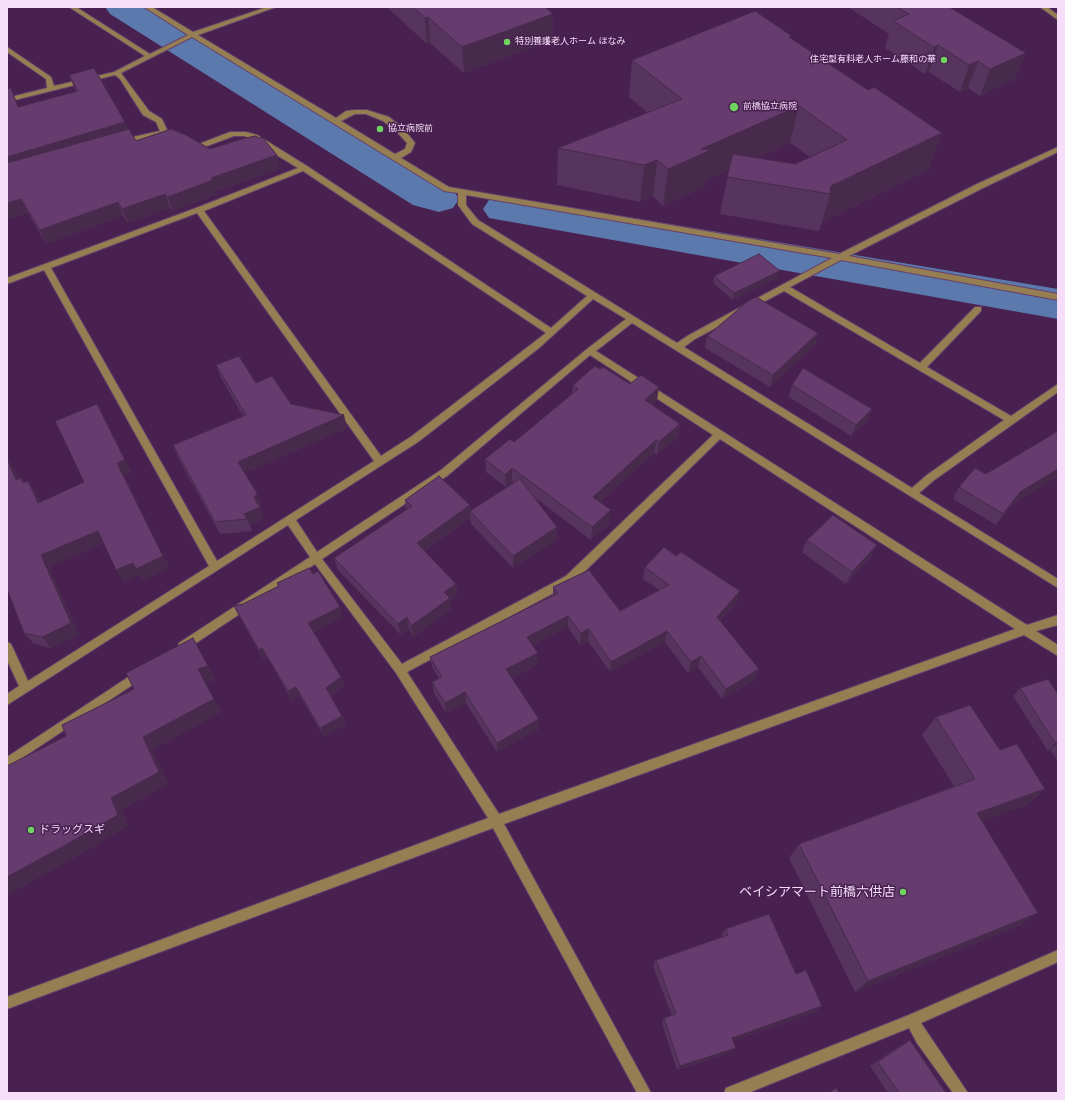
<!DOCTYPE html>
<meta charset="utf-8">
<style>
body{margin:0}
#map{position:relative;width:1065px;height:1100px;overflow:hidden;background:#492151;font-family:Arial,sans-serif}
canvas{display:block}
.frame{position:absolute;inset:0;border:8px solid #f6ddfa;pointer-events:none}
</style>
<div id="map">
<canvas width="1065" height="1100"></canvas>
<div class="frame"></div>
</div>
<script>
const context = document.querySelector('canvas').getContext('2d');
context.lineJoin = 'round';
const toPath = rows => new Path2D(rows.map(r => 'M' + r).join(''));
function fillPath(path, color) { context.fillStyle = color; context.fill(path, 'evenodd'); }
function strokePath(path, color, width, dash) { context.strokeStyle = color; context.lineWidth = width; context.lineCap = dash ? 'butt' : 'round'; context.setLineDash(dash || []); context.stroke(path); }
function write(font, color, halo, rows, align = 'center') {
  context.font = font + ' Arial,"Noto Sans JP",sans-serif'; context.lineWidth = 3; context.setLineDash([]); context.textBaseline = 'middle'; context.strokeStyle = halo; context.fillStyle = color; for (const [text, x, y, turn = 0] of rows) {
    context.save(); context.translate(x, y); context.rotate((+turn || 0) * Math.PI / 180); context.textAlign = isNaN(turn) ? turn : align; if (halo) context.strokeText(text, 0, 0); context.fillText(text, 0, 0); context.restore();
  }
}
fillPath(toPath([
 [105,7,146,7,440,187,453,190,459,199,453,208,439,212,413,205,110,14,105,7],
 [503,196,1058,289,1058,319,489,218,483,209,489,200,503,196]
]), '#5b79ad');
const minor = toPath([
 [69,7,76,7,150,54,188,35,144,7,152,7,193,32,267,7,276,7,198,35,336,118,346,111,355,110,367,110,389,117,402,127,415,143,411,152,401,158,449,187,839,254,977,184,1058,147,1058,152,983,188,849,256,1058,294,1058,300,841,260,790,287,920,363,975,307,981,307,981,311,927,367,1011,416,1058,384,1058,392,933,481,919,493,1058,579,1058,588,632,323,596,351,1027,625,1058,615,1058,625,1036,631,1058,645,1058,656,1024,635,504,824,651,1093,637,1093,493,828,7,1009,7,997,488,818,396,673,315,564,187,649,183,651,179,649,178,646,179,643,310,557,288,525,7,705,7,694,19,686,7,660,7,642,11,644,28,681,209,566,44,270,7,284,7,278,196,208,298,168,245,136,234,136,199,149,186,144,190,142,199,144,230,132,246,132,257,135,307,166,551,328,587,296,472,224,458,205,458,193,444,191,192,37,121,73,149,111,162,119,168,132,174,133,174,137,153,136,119,144,119,140,160,131,156,122,143,115,120,79,115,75,7,102,7,98,47,88,46,79,7,52,7,47,51,77,54,86,114,72,145,56,69,7],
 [355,114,366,114,383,121,396,131,407,143,405,149,395,154,341,121,355,114],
 [303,171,546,333,412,436,381,456,204,211,303,171],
 [466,195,832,258,689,335,677,343,478,220,466,205,466,195],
 [197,213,374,461,217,561,51,268,197,213],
 [784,291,1004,420,927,475,912,488,684,347,695,339,784,291],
 [593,299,626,319,587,349,441,470,317,552,296,520,418,442,539,348,593,299],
 [590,355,713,435,566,576,402,664,322,559,447,476,590,355],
 [720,439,1015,629,499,814,407,672,574,582,720,439],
 [1040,7,1047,7,1058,15,1058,20,1040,7],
 [142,668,146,670,147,673,146,676,7,768,7,757,142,668],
 [1058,950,1058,962,921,1023,968,1093,953,1093,917,1043,909,1028,748,1093,724,1093,726,1088,909,1015,1058,950]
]);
strokePath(minor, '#653f6c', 2);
fillPath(minor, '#967e53');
fillPath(toPath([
 [387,7,545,7,553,14,553,40,464,73,430,43,427,44],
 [848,7,949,7,1026,53,1015,79,980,96,968,88,960,92,929,72,925,74,885,48,889,34],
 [791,38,929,170,822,222,819,231,720,214,729,170,706,181,705,187,663,206,653,196,640,202,557,185,558,148,648,113,629,97,632,60],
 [790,143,810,157,795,164,757,158],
 [69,75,125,122,128,129,136,141,210,149,280,169,217,191,217,194,173,211,170,208,128,223,123,216,46,244,28,213,7,219,19,107,76,92],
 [714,276,778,278,733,300,713,283],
 [818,333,815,345,770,387,705,348,707,336],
 [216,365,256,383,291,404,347,428,245,473,257,493,262,505,260,508,264,519,250,525,252,531,220,534,178,458,173,445,243,416,221,378],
 [600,369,630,384,657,400,652,405,680,424,678,437,657,455,654,453,600,502,610,523,591,540,534,497,557,527,557,540,513,568,471,524,470,518,425,551,456,584,457,595,450,601,451,610,413,637,409,629,401,635,338,570,334,558,406,510,405,500,470,505,471,511,514,482,512,481,506,487,486,472,485,459,514,442,572,394,573,385],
 [792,385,868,420,851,436,789,397],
 [1058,429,1058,476,1013,504,996,525,953,499,959,487,986,474,1056,432],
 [7,457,13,467,19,479,21,478,24,482,28,481,36,494,40,502,132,472,124,476,169,568,143,581,139,575,124,582,116,570,104,543,49,567,79,635,51,648,34,644,24,633,7,589],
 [807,540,871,557,846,584,802,552],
 [645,567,737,603,720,621,759,669,755,680,722,699,698,667,688,673,665,642,610,672,588,641,580,645,568,627,533,645,538,664,512,678,539,729,497,752,466,703,446,713,434,693,432,682,439,678,432,667,430,657,553,596,553,587,620,611,659,590,643,579],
 [313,574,343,617,314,632,341,677,344,686,331,696,342,716,346,725,324,737,300,696,292,701,267,657,263,659,239,616,234,606,243,604,278,586,277,583],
 [1020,688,1058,694,1058,761,1050,750,1048,751,1013,696],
 [936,717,1000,750,1045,789,1027,805,982,821,1019,926,855,992,789,858,799,844,954,786,922,735],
 [725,929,796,974,816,1012,733,1041,731,1052,677,1070,662,1023,664,1018,672,1016,653,966,656,960,722,937,721,936],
 [910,1040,946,1093,888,1093,870,1066,901,1045]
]), '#57345e');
fillPath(toPath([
 [553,14,553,40,464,73,462,47],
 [428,17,430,43,427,44,425,18],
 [938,45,929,72,925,74,934,47],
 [1026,53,1015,79,980,96,990,69],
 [978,61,968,88,960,92,969,65],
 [799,106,790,143,706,181,705,187,663,206,668,169,701,149],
 [125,122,130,136,7,172,7,157],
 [942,133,929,170,822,222,830,194,831,186],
 [277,155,280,169,217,191,217,194,173,211,168,197,211,178],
 [657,160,653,196,640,202,644,165],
 [165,194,170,208,128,223,122,209],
 [21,199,28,213,7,219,7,203],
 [118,202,123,216,46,244,40,230],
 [780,271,778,278,733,300,734,293],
 [818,333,815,345,770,387,773,375],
 [659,387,657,400,643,413,645,400],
 [872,409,868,420,851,436,856,425],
 [344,415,347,428,243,474,238,462],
 [680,424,678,437,657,455,659,442],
 [656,440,654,453,592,510,593,497],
 [7,457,13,467,25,492,16,480,7,459],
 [125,460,132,472,124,476,169,568,143,581,139,575,124,582,116,570,133,563,117,463],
 [512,468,512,481,506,487,505,475],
 [1058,469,1058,476,1013,504,996,525,1003,514,1020,492],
 [28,481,36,494,46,515,38,503],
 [257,493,262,505,260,508,264,519,250,525,244,514],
 [470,505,471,513,470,511,470,518,419,555,417,543],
 [611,510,610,523,591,540,592,527],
 [557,527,557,540,513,568,513,556],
 [98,531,105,543,49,567,79,635,51,648,42,637,41,555],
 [877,545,871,557,846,584,852,572],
 [456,584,457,595,450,601,451,610,413,637,411,626,444,592],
 [740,591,737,603,713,628,717,617],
 [340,607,343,617,312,633,308,623],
 [568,616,568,627,528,648,527,637],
 [407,617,409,629,401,635,398,624],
 [589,629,588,641,580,645,581,633],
 [667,631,665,642,610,672,611,662],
 [193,638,216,680,206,683,222,712,153,750,169,784,122,810,129,826,101,842,101,843,7,896,7,877,89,831,111,798,143,737,198,669],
 [262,648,267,657,263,659,259,650],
 [538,653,538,664,507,680,506,669],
 [701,656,698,667,688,673,691,662],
 [759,669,755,680,722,699,726,689],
 [341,677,344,686,329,697,326,688],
 [296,687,300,696,292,701,288,691],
 [465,692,466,703,446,713,445,703],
 [342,716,346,725,324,737,320,728],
 [539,719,539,729,497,752,497,743],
 [1055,743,1058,743,1050,750,1048,751],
 [1045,789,1027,805,961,829,977,813],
 [1038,913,1019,926,855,992,868,981],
 [822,1006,816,1012,728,1043,732,1038],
 [736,1048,731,1052,677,1070,680,1066]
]), '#472a4c');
const building = toPath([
 [413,7,545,7,553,14,462,47,428,17,425,18,413,7],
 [897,7,949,7,1026,53,990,69,978,61,969,65,938,45,934,47,893,21,909,14,897,7],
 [755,11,792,36,789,37,868,90,874,87,942,133,831,186,830,194,727,177,733,154,795,164,847,140,799,106,701,149,711,150,668,169,657,160,644,165,558,148,682,99,632,60,755,11],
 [94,68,125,122,7,157,7,89,11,88,18,107,78,91,69,75,94,68],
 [129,129,136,141,171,129,186,135,210,149,245,138,256,136,259,138,262,137,277,155,211,178,213,180,168,197,165,194,122,209,118,202,40,230,21,199,7,203,7,163,129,129],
 [759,254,780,271,734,293,714,276,759,254],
 [756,297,818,333,773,375,707,336,748,301,756,297],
 [239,356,256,383,272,376,291,404,344,415,238,462,257,493,254,498,260,507,244,514,247,519,215,522,173,445,246,415,216,365,239,356],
 [595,366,600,369,603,367,630,384,641,375,659,387,645,400,680,424,659,442,656,440,593,497,611,510,592,527,512,468,505,475,485,459,510,439,514,442,578,389,573,385,595,366],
 [803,368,872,409,856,425,792,385,803,368],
 [97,404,125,460,117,463,163,556,136,569,133,563,116,570,98,531,41,555,71,623,42,637,24,633,7,589,7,459,16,480,21,478,23,483,28,481,38,503,84,482,55,421,97,404],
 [1058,431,1058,469,1020,492,1003,514,959,487,975,468,986,474,1058,431],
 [439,476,470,505,417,543,456,584,444,592,450,598,411,626,407,617,398,624,334,558,412,506,405,500,439,476],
 [520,479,557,527,513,556,470,511,520,479],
 [833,515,877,545,852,572,807,540,833,515],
 [664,547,676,556,681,552,740,591,717,617,759,669,726,689,701,656,691,662,667,631,611,662,589,629,581,633,568,616,527,637,538,653,506,669,539,719,497,743,465,692,445,703,432,682,442,677,430,657,558,593,553,587,589,570,620,611,669,585,645,567,664,547],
 [309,568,313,574,318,571,340,607,308,623,341,677,326,688,342,716,320,728,296,687,288,691,262,648,259,650,234,606,243,604,279,586,277,583,309,568],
 [193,638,208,666,198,669,214,699,143,737,159,772,111,798,118,815,89,831,89,832,7,877,7,766,66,736,62,725,134,689,126,673,193,638],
 [1048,679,1058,694,1058,743,1055,743,1020,688,1048,679],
 [970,705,1000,750,1017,744,1045,789,977,813,1038,913,868,981,799,844,975,779,936,717,970,705],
 [769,914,796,974,806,970,822,1006,732,1038,736,1048,680,1066,664,1018,676,1014,656,960,728,935,725,929,769,914],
 [910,1040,946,1093,899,1093,878,1062,910,1040],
 [836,1088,839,1093,829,1093,836,1088]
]);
fillPath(building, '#653c6d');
strokePath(building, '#472a4c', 1);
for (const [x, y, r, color] of [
 [507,42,4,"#6fd360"],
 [944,60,4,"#6fd360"],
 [734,107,5,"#6fd360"],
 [380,129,4,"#6fd360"],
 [31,830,4,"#6fd360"],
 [903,892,4,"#6fd360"]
]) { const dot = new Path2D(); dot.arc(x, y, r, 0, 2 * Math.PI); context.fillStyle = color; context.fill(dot); strokePath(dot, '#492151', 1.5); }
write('9px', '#f6ddfa', '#492151', [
 ["特別養護老人ホーム ほなみ",515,42],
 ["住宅型有料老人ホーム藤和の華",936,60,"right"],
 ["前橋協立病院",743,107],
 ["協立病院前",388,129]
], 'left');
write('11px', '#f6ddfa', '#492151', [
 ["ドラッグスギ",39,830]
], 'left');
write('13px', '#f6ddfa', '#492151', [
 ["ベイシアマート前橋六供店",895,892]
], 'right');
</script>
